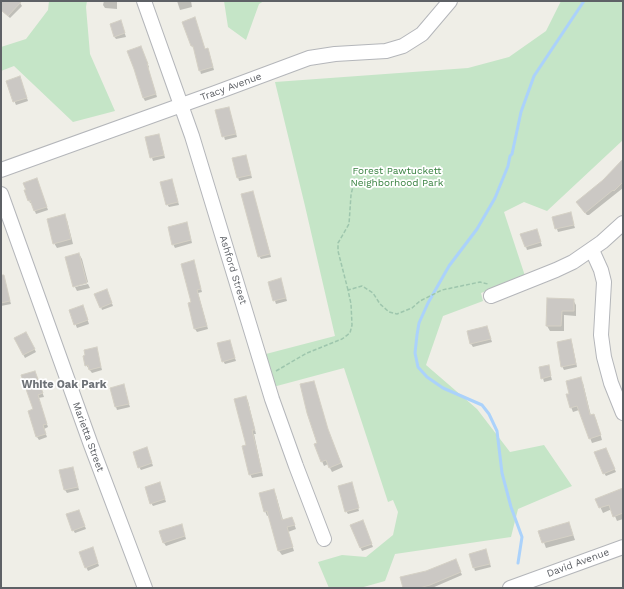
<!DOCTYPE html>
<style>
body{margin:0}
#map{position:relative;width:624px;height:589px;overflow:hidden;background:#efeee7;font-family:"Work Sans",sans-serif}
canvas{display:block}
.frame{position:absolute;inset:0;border:2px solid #5e6166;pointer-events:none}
</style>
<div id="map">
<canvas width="624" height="589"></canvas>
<div class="frame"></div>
</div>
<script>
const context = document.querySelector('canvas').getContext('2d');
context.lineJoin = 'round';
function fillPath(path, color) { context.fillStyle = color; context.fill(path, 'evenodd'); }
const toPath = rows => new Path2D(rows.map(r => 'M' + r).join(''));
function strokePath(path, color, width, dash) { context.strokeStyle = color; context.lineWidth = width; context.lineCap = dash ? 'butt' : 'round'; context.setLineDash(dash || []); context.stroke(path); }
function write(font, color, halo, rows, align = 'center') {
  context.font = font + ' "Work Sans",sans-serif'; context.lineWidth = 3.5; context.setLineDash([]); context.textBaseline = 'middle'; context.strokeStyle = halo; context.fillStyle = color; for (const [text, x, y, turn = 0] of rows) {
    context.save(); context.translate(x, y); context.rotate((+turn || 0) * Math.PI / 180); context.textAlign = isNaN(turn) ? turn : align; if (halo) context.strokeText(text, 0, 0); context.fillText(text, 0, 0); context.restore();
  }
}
fillPath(toPath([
 [49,1,87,1,86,7,90,54,115,111,73,122,14,66,1,71,1,47,26,39,48,10],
 [224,1,264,1,259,4,246,40,228,27],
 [561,1,623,1,623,140,547,211,524,202,504,212,525,276,481,293,483,301,443,316,426,365,477,409,510,452,544,445,572,486,518,509,511,537,395,554,385,581,360,588,329,588,318,562,342,555,366,557,393,535,398,512,393,500,388,502,344,368,273,387,262,355,335,336,305,206,275,82,468,68,509,57,546,31]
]), '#c5e5c7');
fillPath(toPath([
 [1,1,19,1,22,6,10,18,1,10],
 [104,1,117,1,117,9,105,8,103,5],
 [177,1,191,1,192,7,180,10],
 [121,22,126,37,116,39,114,36],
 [196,22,205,50,208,49,209,52,214,70,201,74,194,49,192,46],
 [142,50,149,67,148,68,157,97,145,101,143,97],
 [21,80,28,101,16,105,7,82],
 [229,108,237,137,225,140,217,111],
 [146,138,160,138,165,158,153,161],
 [246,156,252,178,239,181,233,159],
 [623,165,623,188,589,215,587,215,580,207,603,181],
 [172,180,179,205,169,207,167,204],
 [38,182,48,210,36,214,32,203,30,203,29,200],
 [254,196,271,257,261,259,259,256],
 [570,213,575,228,558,232,553,217],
 [64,216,67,220,73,244,57,248,54,243],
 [187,223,192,243,175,248,173,244],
 [537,230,542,246,527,250,522,234],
 [79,254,82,259,88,282,74,286],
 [193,262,202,292,198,293,208,329,197,332,195,329,192,303],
 [281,280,287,301,276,304,269,282],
 [5,283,11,304,1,306,1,284],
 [88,284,90,288,77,291,75,287],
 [108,293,113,306,102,310,101,307],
 [548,299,573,300,576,305,576,316,564,315,564,331,550,331,547,326],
 [84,309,89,324,77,328,70,311],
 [487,327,492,342,473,347,471,344],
 [26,333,36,352,25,358,15,339],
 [570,340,572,343,577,367,564,370,562,366],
 [229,341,236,361,225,364,223,361],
 [96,348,102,370,92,373,86,365],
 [548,366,552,380,544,382,540,368],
 [35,372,44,397,38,398,48,427,44,429,47,437,39,440,37,437,34,410],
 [580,379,583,383,591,416,596,419,602,440,592,443,579,410,573,412,571,407,571,394],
 [313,382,315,386,329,434,343,467,332,472,328,464,324,466,315,445,319,443],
 [123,386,130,407,117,410,116,407],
 [246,397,248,401,256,434,254,434,263,476,252,478,250,474,247,446],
 [147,448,153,466,141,470,139,467],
 [607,452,616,472,606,476,604,473],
 [74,471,79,490,67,493,65,490],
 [351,483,359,511,348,514,346,511],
 [161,486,166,502,153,506,151,503],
 [623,489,623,519,617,521,612,509,603,513,597,500],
 [274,491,276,495,283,520,292,518,296,529,288,532,294,551,282,555,279,551,269,515,267,516,265,511],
 [79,511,86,529,75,533,73,530],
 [569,523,575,540,546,548,540,532],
 [364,525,373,547,362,551,352,526],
 [183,529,186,539,166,546,164,543],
 [486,550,491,567,475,571,470,554],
 [94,551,99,566,88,571,86,567],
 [457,563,462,575,432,588,404,588]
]), '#0003');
strokePath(toPath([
 [518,563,522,537,511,507,502,473,497,431,489,414,482,405,443,388,427,377,418,367,415,353,417,335,419,323,428,303,449,266,477,229,495,198,508,166,510,156,512,154,521,112,534,76,584,1]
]), '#abd2fb', 3);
const building = toPath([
 [1,1,22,1,8,16,1,10,1,1],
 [195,17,205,49,208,48,213,67,199,71,193,46,191,46,182,22,195,17],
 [121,20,125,33,114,37,110,24,121,20],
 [141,46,148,64,147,64,156,94,143,98,134,69,127,51,141,46],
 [20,76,27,98,13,102,6,81,20,76],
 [229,107,236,134,222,137,215,110,229,107],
 [159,134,164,155,150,158,145,137,159,134],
 [246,155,251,175,237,178,232,158,246,155],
 [623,159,623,182,614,191,613,190,585,213,576,202,603,180,623,159],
 [37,178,47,207,34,211,30,200,28,201,24,190,26,190,23,183,37,178],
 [172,179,178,202,166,205,160,182,172,179],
 [253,191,270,254,258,257,241,194,253,191],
 [571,212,574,225,555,229,552,217,571,212],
 [65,214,71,239,53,244,47,219,65,214],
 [187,222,191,240,172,245,168,227,187,222],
 [537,229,541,242,525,247,520,234,537,229],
 [79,253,87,283,73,287,65,257,79,253],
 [194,260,201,289,197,290,207,326,194,329,188,303,191,302,181,264,194,260],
 [1,275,4,275,10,301,1,303,1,275],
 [281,278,286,298,273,301,268,282,281,278],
 [107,289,112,303,100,308,94,294,107,289],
 [547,298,574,299,574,311,562,311,561,326,546,326,547,298],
 [83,305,88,320,74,325,69,310,83,305],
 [487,326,491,339,470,344,467,331,487,326],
 [26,332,35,349,23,355,14,338,26,332],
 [571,339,576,364,561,367,557,342,571,339],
 [230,340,235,358,222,362,217,343,230,340],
 [97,347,101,367,89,370,88,365,85,366,83,356,85,355,84,350,97,347],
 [549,365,551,376,541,379,539,367,549,365],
 [35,371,43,393,38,395,47,424,43,425,46,434,36,437,28,411,33,409,21,375,35,371],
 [581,377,590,415,594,414,601,435,589,439,577,406,570,408,566,394,569,394,566,381,581,377],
 [314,381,328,429,341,463,329,468,326,460,321,462,314,444,317,443,307,413,300,384,314,381],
 [124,384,129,404,115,407,110,388,124,384],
 [246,396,255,430,252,430,262,472,249,475,242,446,246,445,234,399,246,396],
 [147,447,152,463,138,468,133,452,147,447],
 [606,448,615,469,603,474,594,452,606,448],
 [73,467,78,487,64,490,59,470,73,467],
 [160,482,165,499,150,504,145,487,160,482],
 [352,482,359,508,345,512,338,486,352,482],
 [623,488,623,513,613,517,609,505,599,508,595,499,623,488],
 [274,489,282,520,292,517,295,525,287,527,293,547,278,551,267,511,264,512,259,493,274,489],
 [79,510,85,526,72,531,66,514,79,510],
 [363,520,372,544,360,548,350,525,363,520],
 [569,522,573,535,542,543,538,531,569,522],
 [182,524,185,536,163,543,159,531,182,524],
 [93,547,98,563,85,568,79,552,93,547],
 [486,549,490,564,473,568,469,554,486,549],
 [456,559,461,572,430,585,419,588,403,588,400,577,426,571,456,559]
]);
fillPath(building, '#cbc8c4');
strokePath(building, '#d4d0c5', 1);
const minor = toPath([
 [144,1,192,136,272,399,296,466,324,539],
 [1,170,215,93,309,58,335,54,386,51,403,46,422,34,450,1],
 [1,194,91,445,145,588],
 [592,250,601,270,604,282,601,335,604,357,611,383,623,413],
 [491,296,556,270,573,262,602,242,623,223],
 [510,588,623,547]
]);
strokePath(minor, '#b4b6ba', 16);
strokePath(toPath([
 [348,290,338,251,338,243,349,224,351,195,353,186,362,182],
 [276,371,307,353,342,339,350,333,352,325,351,304,348,290,362,286,373,293,380,304,389,312,397,314,412,308,420,301,442,290,480,282,488,284]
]), '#9ec6ad', 1.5, [4, 2]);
strokePath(minor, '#fff', 14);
write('10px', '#5e6166', '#fff', [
 ["Tracy Avenue",231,87,-20],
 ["Ashford Street",233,270,73],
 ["Marietta Street",88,437,70],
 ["David Avenue",578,563,-20]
]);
write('10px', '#398241', '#fff', [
 ["Forest Pawtuckett",397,171],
 ["Neighborhood Park",397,183]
]);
write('bold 11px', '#6f7378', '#fff', [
 ["White Oak Park",64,385]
]);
</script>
